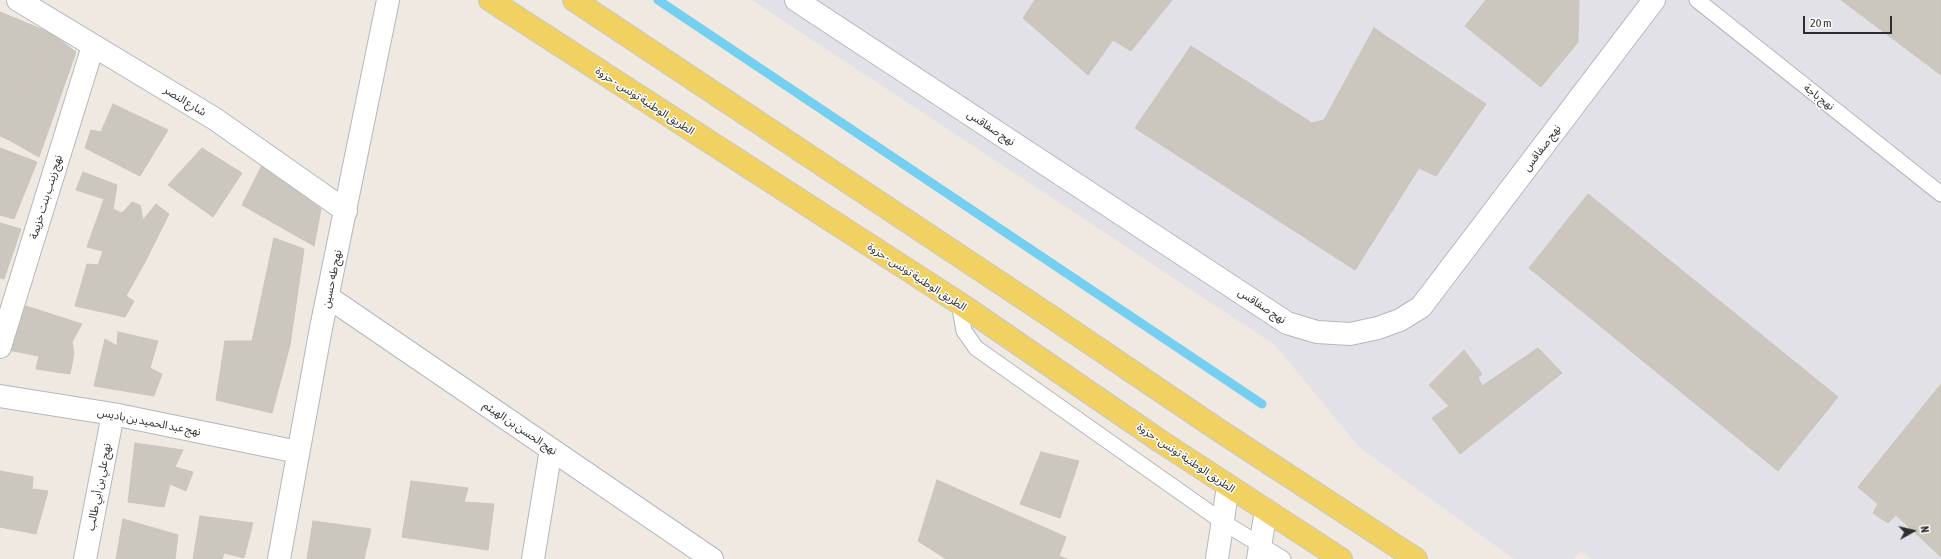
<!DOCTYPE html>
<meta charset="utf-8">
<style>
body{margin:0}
#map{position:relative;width:1941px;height:559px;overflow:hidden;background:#efe9e1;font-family:"Asap Condensed",sans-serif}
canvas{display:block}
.north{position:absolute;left:1893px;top:511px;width:40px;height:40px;-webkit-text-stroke:3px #fff;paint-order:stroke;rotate:82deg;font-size:11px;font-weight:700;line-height:16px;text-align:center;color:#2e2e2e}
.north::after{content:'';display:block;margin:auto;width:14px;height:18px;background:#2e2e2e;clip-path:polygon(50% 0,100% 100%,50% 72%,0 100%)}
.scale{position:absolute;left:1803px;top:16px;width:89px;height:18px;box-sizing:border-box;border:2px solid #2e2e2e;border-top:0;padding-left:5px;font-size:12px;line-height:14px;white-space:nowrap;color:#2e2e2e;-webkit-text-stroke:3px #fff;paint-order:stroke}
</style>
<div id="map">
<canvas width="1941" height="559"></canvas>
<div class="north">N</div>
<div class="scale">20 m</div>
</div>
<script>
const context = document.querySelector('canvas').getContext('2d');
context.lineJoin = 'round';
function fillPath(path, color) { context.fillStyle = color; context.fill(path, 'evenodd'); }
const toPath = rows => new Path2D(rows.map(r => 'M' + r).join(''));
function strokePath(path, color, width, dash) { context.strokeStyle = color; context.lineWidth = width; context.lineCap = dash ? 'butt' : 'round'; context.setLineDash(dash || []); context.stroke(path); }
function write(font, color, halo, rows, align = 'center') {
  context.font = font + ' "Asap Condensed","Noto Sans Arabic",sans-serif'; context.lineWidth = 3; context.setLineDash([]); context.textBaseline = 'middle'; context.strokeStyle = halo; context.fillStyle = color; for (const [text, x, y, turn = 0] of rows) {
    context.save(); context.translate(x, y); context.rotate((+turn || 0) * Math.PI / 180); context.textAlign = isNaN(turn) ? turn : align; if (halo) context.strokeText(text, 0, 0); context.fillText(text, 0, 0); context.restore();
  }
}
fillPath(toPath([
 [752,0,1941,0,1941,559,1592,559,1580,551,1574,559,1514,559,1360,448,1275,345]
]), '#e3e1e8');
strokePath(toPath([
 [658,0,1262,404]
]), '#75cff0', 9);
const building = toPath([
 [1035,0,1172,0,1131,51,1113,40,1088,75,1023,18,1035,0],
 [1486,0,1579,0,1578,42,1541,87,1465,26,1486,0],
 [1841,0,1941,0,1941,75,1841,0],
 [0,12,51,33,9,140,0,136,0,12],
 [1374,28,1486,104,1436,176,1419,168,1355,270,1135,128,1191,46,1312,123,1324,120,1374,28],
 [51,33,76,52,39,157,9,140,51,33],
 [113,104,168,130,140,176,85,148,91,130,101,132,113,104],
 [0,148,37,162,14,219,0,215,0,148],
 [202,148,242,173,213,217,168,185,202,148],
 [263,163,321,209,314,246,242,205,263,163],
 [83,172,117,185,113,209,122,213,132,202,140,205,143,220,156,204,169,214,145,262,87,247,104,199,76,190,83,172],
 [1588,194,1838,397,1778,471,1529,268,1588,194],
 [0,223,21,229,4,279,0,278,0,223],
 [274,238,304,249,290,345,252,341,274,238],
 [103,251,145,262,126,296,134,301,125,317,75,306,87,264,98,265,103,251],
 [26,306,82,324,72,342,74,353,70,374,36,369,39,356,8,350,26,306],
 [118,332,158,341,150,368,162,374,154,396,94,386,105,339,117,346,118,332],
 [225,341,252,341,290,345,272,413,216,400,225,341],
 [1538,348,1562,373,1460,454,1432,418,1449,406,1429,385,1464,350,1482,374,1478,377,1482,386,1538,348],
 [1941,384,1941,557,1896,515,1888,523,1873,513,1878,504,1858,487,1941,384],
 [135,443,183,450,175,467,193,472,186,491,170,484,164,507,128,502,135,443],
 [1041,452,1079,461,1060,518,1020,504,1041,452],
 [0,471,33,477,32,489,48,491,36,534,0,527,0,471],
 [937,480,1066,537,1059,556,1067,559,946,559,918,541,937,480],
 [411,481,468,488,464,502,494,504,488,550,402,537,411,481],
 [200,516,253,523,244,558,224,553,222,559,193,559,200,516],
 [123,519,178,535,175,559,116,559,123,519],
 [313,521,371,529,364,559,307,559,313,521]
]);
fillPath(building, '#cbc7bf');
strokePath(building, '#cbc5ba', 1);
const lane = toPath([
 [1697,0,1941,194],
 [959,303,964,331,976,348,1223,522,1283,559]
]);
const street = toPath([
 [18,0,215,119,346,211],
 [796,0,1287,323,1317,332,1350,334,1378,328,1400,320,1421,307,1654,0],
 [328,297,712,559],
 [0,347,93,46],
 [0,396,113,414,298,452],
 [85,559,113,414],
 [279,559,321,328,388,0],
 [533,559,551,449],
 [1217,559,1228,486],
 [1258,559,1266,510]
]);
const primary = toPath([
 [490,0,959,303,1160,441,1341,559],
 [574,0,1050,316,1217,429,1416,559]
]);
strokePath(lane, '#b4b7c1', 17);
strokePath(street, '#b4b7c1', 24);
strokePath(primary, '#c9c9c9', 24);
strokePath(lane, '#fff', 15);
strokePath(street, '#fff', 22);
strokePath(primary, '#f2d163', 22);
write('11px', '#2e2e2e', '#fff', [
 ["نهج باجة",1819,97,38],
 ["شارع النصر",185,101,31],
 ["الطريق الوطنية تونس - حزوة",645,101,33],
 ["نهج صفاقس",991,128,33],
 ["نهج صفاقس",1542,148,-53],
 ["نهج زينب بنت خزيمة",46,197,-73],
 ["الطريق الوطنية تونس - حزوة",917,277,33],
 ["نهج طه حسين",332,279,-78],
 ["نهج صفاقس",1262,306,33],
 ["نهج عبد الحميد بن باديس",149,422,11],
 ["نهج الحسن بن الهيثم",520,428,34],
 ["الطريق الوطنية تونس - حزوة",1186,458,34],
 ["نهج علي بن أبي طالب",99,487,-79]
]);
</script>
